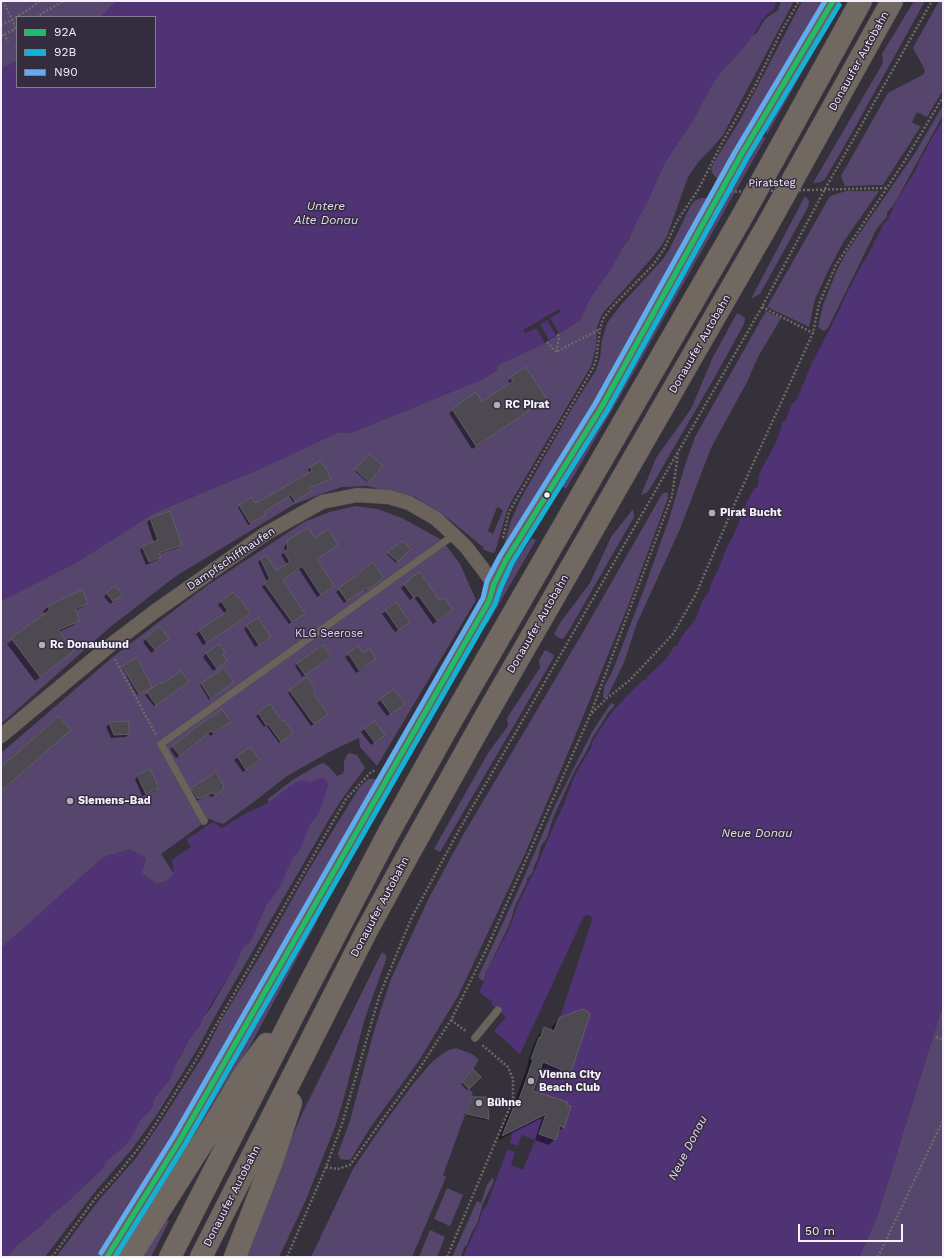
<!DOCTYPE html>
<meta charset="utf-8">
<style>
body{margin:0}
#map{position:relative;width:944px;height:1258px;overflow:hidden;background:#35313b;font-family:"Work Sans",sans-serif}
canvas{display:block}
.frame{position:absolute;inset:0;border:2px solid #f5f0fd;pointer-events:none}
.legend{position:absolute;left:16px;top:16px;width:140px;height:72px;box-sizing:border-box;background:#342d3f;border:1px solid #817b8b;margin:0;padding:5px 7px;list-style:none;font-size:12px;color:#f5f0fd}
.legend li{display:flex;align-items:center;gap:8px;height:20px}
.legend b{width:20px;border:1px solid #817b8b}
.scale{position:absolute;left:798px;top:1224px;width:105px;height:18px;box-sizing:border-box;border:2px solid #f5f0fd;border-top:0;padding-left:5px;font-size:12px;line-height:14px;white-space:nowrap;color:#f5f0fd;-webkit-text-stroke:3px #342d3f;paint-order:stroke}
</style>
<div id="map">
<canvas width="944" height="1258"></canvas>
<div class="frame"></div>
<ul class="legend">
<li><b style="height:5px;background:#20bc6c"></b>92A</li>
<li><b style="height:5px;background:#13b2d5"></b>92B</li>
<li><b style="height:5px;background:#60acee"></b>N90</li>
</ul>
<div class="scale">50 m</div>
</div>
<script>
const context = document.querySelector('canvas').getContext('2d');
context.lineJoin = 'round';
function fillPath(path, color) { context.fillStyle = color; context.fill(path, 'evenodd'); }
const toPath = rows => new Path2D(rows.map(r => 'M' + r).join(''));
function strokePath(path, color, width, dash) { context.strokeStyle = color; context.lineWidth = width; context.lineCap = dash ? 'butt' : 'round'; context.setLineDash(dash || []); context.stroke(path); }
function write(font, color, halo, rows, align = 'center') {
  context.font = font + ' "Work Sans",sans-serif'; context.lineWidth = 3; context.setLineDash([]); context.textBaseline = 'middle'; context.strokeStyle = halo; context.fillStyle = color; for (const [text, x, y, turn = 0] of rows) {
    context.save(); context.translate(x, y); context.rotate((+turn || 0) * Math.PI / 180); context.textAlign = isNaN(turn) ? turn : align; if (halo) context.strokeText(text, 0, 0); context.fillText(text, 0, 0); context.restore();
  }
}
fillPath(toPath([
 [1,1,117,1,101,17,17,17,17,61,1,69],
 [781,1,794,1,723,135,713,147,699,161,688,177,667,236,662,245,651,259,602,314,597,327,596,347,591,366,511,502,507,511,495,552,493,553,484,550,483,547,450,520,415,497,367,486,342,487,318,495,293,505,176,576,109,628,1,724,1,601,77,562,154,513,264,467,339,432,350,433,483,379,497,370,496,366,545,343,580,320,589,300,612,267,621,250,629,239,634,226,647,202,665,162,692,122,713,83,722,71,745,46,751,36,756,34,765,19,778,10],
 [497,507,503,510,493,534,488,531],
 [802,1,823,1,798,42,785,72,761,108,754,116,718,180,712,173,711,169,714,162,739,122],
 [914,1,925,1,853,131,825,179,821,182,813,183,883,63,882,54],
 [939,1,943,1,943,90,927,117,917,112,912,122,916,125,921,126,883,185,845,186,841,176,888,93,924,74,925,70,913,48],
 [821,38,767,135,766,130,790,86,818,39],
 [943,105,943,115,893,206,887,212,887,217,877,228,828,328,824,331,818,327,823,305,837,270,846,253,915,153],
 [766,137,622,393,566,489,562,486,760,138],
 [846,191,879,191,844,241,830,267,815,299,809,327,767,307,830,196],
 [805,196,809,201,808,207,760,294,751,299],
 [702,198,707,198,668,269,638,326,622,361,597,403,578,427,544,486,504,551,504,545,510,523,521,498,574,405,596,370,600,358,602,340,607,323,620,306,663,259,669,250,691,205,696,200],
 [766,311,781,318,758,357,747,382,711,448,680,529,637,623,625,660,606,700,603,697,604,687,613,670,646,584,669,519,686,462,695,437],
 [737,313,745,318,744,324,716,375,648,492,641,495,656,458,691,409,713,357],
 [666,492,668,493,668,498,628,606,573,741,525,854,458,996,420,1059,370,1128,351,1159,347,1160,340,1159,338,1153,350,1121,372,1038,381,1009,391,979,429,898,462,837,586,627,662,494],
 [355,506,377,509,402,518,442,540,460,564,476,600,377,766,360,747,359,738,333,750,287,776,251,804,223,824,209,819,161,854,174,874,165,882,156,884,141,873,1,948,1,753,114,656,205,587,304,522,330,512],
 [633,509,634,517,568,632,564,638,562,639,559,638,554,634,560,623,590,583,611,537],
 [532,538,536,540,488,623,486,623,501,594,504,579],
 [545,650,553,654,554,657,440,852,434,849,488,753,508,726,507,718,540,668,539,660],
 [611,703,615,705,608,713,593,737,585,754,575,770,553,818,547,838,541,846,537,861,534,866,533,872,527,879,527,882,515,906,510,923,485,975,484,981,481,980,478,977,524,877,555,805,592,732],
 [350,753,357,755,365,768,342,799,331,816,214,1018,198,1048,156,1116,132,1149,94,1193,45,1257,7,1257,17,1245,41,1226,52,1214,64,1205,103,1168,107,1160,115,1153,141,1119,183,1052,189,1035,210,1009,234,967,243,947,249,943,267,903,268,799,294,779,320,764,324,763,328,766,337,776,342,774,344,771,344,761,347,755],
 [368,779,376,779,378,780,343,843,274,960,138,1197,101,1257,56,1257,99,1200,136,1158,160,1123,203,1056,220,1022,263,951,308,871,359,788],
 [313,919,317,921,250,1046,225,1089,149,1208],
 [382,952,386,955,386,960,365,1018,343,1101,335,1127,305,1202,279,1257,245,1257,282,1160,301,1116],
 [943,1004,943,1257,859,1257,877,1217],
 [456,1048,472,1054,479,1060,473,1069,462,1082,473,1093,443,1175,446,1177,412,1257,311,1257,353,1169,380,1129,413,1084,431,1063,442,1054,449,1050],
 [492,1178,494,1179,493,1183,483,1203,477,1224,472,1232,467,1245,464,1247,461,1257,452,1257,477,1201,481,1203,487,1185],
 [447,1188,463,1195,450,1226,434,1219],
 [163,1217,169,1221,151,1257,138,1257],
 [430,1230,445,1237,437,1257,419,1257]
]), '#56466d');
fillPath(toPath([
 [117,1,777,1,773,10,767,14,762,20,756,31,745,46,722,71,713,83,692,122,665,162,647,203,634,226,629,239,621,250,612,267,589,300,580,320,545,343,496,366,497,370,483,379,350,433,339,432,264,467,154,513,77,562,1,601,1,69,17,61,17,87,155,87,155,17,101,17],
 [943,121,943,1004,877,1217,859,1257,463,1257,479,1222,483,1209,486,1207,511,1140,512,1131,525,1124,592,920,591,916,588,915,584,916,520,1054,494,1031,506,1017,491,1004,493,1002,479,992,484,981,485,975,509,929,518,904,535,870,552,830,565,802,566,798,576,773,592,746,592,742,612,712,627,696,642,681,647,679,647,677,666,659,674,647,677,646,682,636,695,620,703,600,710,590,710,586,720,565,727,547,733,536,747,502,754,489,758,486,759,474,775,444,781,429,782,421,784,422,787,417,791,405,797,399,812,363,839,311,848,290,851,286,856,275,873,246,874,241,877,238,884,223,887,221,899,196,914,173,920,160,936,131],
 [320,778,324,778,327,782,328,786,320,811,310,825,300,850,292,859,281,885,271,900,265,906,252,939,249,943,243,947,234,967,203,1018,200,1026,189,1040,183,1052,179,1057,169,1081,154,1099,152,1109,141,1119,130,1140,124,1147,107,1160,103,1168,64,1205,52,1214,41,1226,17,1245,7,1257,1,1257,1,948,103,857,130,849,146,858,142,873,156,884,165,882,174,874,172,860,191,847,186,840,213,822,222,828,248,812,266,804,296,782,302,780,311,782]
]), '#503374');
fillPath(toPath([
 [559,309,561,312,550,318,559,333,556,335,547,320,540,324,549,340,545,343,536,328,525,333,523,330],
 [522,1135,535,1140,523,1170,511,1165,515,1152,505,1148,507,1142,518,1146]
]), '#35313b');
fillPath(toPath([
 [511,378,546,399,472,449,449,413,476,394,482,403,510,385,508,381],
 [369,455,382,466,367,482,355,471],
 [321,462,328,480,308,489,310,491,308,493,293,502,289,496,263,512,263,516,248,525,238,507,240,505,255,505,310,473,308,469],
 [169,512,181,545,177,548,159,554,160,557,157,560,146,565,140,550,143,547,154,543,147,522,150,519],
 [289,541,316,560,333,586,317,597,299,569,282,580,304,613,289,624,262,587,267,582,258,562,261,559,276,571,287,565,281,555,285,552,284,547],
 [409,549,396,563,387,554,388,553],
 [357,574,380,580,365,591,364,590,344,603,336,592,356,578],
 [420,574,438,601,449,613,433,624,414,597,410,600,401,588,411,579],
 [107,593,121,595,110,604,104,597],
 [222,601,249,614,203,645,196,634,225,614,218,605],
 [87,603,82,607,74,611,78,621,74,625,58,632,73,651,35,681,7,644,45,614,43,611,48,607],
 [395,604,405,625,395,632,382,614],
 [247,626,267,640,255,647,244,629],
 [146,639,165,642,151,653,143,642],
 [358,648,362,655,372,662,356,673,345,657],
 [206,654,222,655,226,661,213,671,203,657],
 [327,660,302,677,295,666,297,664],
 [123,666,150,688,137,695,122,668],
 [223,669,231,684,209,700,200,685],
 [185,684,154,706,145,695,161,686],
 [393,690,400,707,387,716,377,703],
 [290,691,312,693,324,717,311,726,288,693],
 [270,706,281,722,292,733,279,743,266,725,264,727,256,716],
 [374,722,381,738,371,745,361,732],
 [110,723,129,733,126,737,111,738,106,727],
 [226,725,210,736,208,733,176,758,170,749,173,746],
 [250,748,255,763,243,772,234,760],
 [138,775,158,788,155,791,142,796,135,779],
 [192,789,219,792,212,797,208,795,195,802,189,792],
 [559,1019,570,1072,565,1077,562,1076,557,1080,555,1074,540,1067,532,1092,564,1127,558,1132,557,1132,555,1139,549,1145,535,1140,542,1118,498,1140,511,1108,514,1104,528,1065,527,1065,534,1044,539,1034,544,1029,551,1031,554,1024],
 [473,1071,480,1077,467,1090,461,1084],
 [472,1098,486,1098,488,1119,486,1120,465,1115]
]), '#0007');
const building = toPath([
 [526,367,547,399,476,446,452,409,476,392,482,402,513,381,510,377,526,367],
 [369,454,383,466,369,482,355,469,369,454],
 [321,461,325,468,326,467,331,479,309,488,311,491,295,501,291,495,264,512,266,515,250,523,239,505,252,497,255,503,258,502,312,471,310,466,321,461],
 [170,511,182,545,159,553,161,557,149,562,142,546,158,540,150,518,170,511],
 [308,528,315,538,328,529,338,545,317,559,334,586,321,595,302,566,283,580,305,614,292,622,264,583,270,579,260,558,266,555,276,570,290,562,284,552,288,549,287,544,288,540,308,528],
 [403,541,411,549,398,562,387,552,403,541],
 [373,562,383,578,368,590,367,588,347,601,338,588,358,575,357,574,373,562],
 [420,572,439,600,442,598,443,600,445,598,453,610,437,621,418,595,414,598,404,584,411,579,410,578,420,572],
 [115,586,123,595,113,601,106,593,115,586],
 [82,590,88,603,75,609,80,621,58,630,74,651,40,677,11,638,50,610,47,606,82,590],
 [233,592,238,598,239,597,250,614,207,643,199,630,228,611,221,601,233,592],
 [396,602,410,622,399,630,385,610,396,602],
 [258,618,271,637,259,645,246,625,258,618],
 [160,626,169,639,155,650,145,638,160,626],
 [219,644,225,653,223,655,227,661,217,669,206,653,219,644],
 [323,645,331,657,305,675,297,663,323,645],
 [358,646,363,653,369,648,376,659,359,670,348,653,358,646],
 [137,658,152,687,139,694,122,666,137,658],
 [224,668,234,682,211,699,201,683,224,668],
 [181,671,189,682,156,705,147,692,160,682,162,684,181,671],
 [307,677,316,690,313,693,328,714,314,724,289,690,307,677],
 [394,689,405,704,391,714,380,699,394,689],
 [270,704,282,721,284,720,293,733,281,742,268,724,266,725,258,712,270,704],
 [222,709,231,722,213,733,211,731,180,756,172,746,192,731,192,730,222,709],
 [59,716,71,730,1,791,1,767,59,716],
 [128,721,130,734,114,735,109,722,128,721],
 [375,721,385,735,375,743,364,728,375,721],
 [250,747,260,760,246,770,237,756,250,747],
 [150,769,159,788,146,794,137,775,150,769],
 [216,772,224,786,223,790,216,795,212,793,198,799,191,788,216,772],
 [583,1009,588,1012,590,1015,571,1072,568,1072,562,1076,560,1069,543,1062,533,1091,568,1102,567,1105,571,1106,564,1128,560,1126,556,1140,539,1134,546,1114,502,1136,516,1101,518,1102,533,1060,531,1059,539,1037,540,1038,544,1027,554,1031,559,1018,583,1009],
 [473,1069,481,1077,469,1089,462,1082,473,1069],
 [472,1097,487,1097,489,1119,466,1114,472,1097]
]);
fillPath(building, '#4c4951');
strokePath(building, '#605d66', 1);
const service = toPath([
 [204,821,161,744,454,535],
 [475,1038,498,1010]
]);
const minor = toPath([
 [1,736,108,647,154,612,265,534,322,502,357,495,389,497,409,503,435,518,454,535,467,548,494,584],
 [107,1257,180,1140,489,601,494,584,506,560,601,408,741,155,833,1]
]);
const motorway = toPath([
 [130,1257,220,1115,245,1073,267,1044],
 [170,1257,299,1004,388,834,450,723,744,213,861,1],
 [201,1257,366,932,408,855,484,719,767,226,892,1],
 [235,1257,272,1162,291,1103]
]);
strokePath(service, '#504d55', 8);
strokePath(minor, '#504d55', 15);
strokePath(motorway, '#504d55', 23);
strokePath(toPath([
 [3,1,16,28],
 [36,17,63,1],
 [1,25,12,20,41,1],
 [4,34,8,42],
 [1,36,17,28],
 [808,190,886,188],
 [762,307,813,333],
 [558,334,559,338,556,352,600,329],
 [547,342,556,352],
 [503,538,509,512,592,370,596,360,600,329,603,319,612,307,653,265,664,249,677,221,698,190,722,143,754,88,781,32,799,1],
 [115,659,156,735],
 [592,713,606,699,630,680,673,634,696,594,735,503,813,333,819,304,836,265,904,162,943,97],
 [451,1020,467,1032],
 [936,1037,943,1040],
 [326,1167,338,1169,350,1165,421,1066,451,1020,487,948,591,713,672,496,678,454],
 [52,1257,94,1200,118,1174,148,1136,196,1060,346,799,371,772,376,770],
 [287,1257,326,1167,342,1124,379,997,411,919,459,830,762,307,825,189,932,1],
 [447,1257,513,1100,513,1079,508,1067,481,1044],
 [878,1257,943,1120]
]), '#6f6866', 2.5, [2, 2]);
strokePath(service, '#6b625c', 7);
strokePath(minor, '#6b625c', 14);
strokePath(motorway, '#726862', 22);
strokePath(toPath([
 [711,192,808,190]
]), '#6f6866', 2.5, [2, 2]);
strokePath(toPath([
 [107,1257,180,1140,489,601,494,584,506,560,601,408,741,155,833,1]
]), '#20bc6c', 5);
strokePath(toPath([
 [115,1257,186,1143,495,604,501,587,512,563,607,411,747,158,839,5]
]), '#13b2d5', 5);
strokePath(toPath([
 [101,1253,174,1136,483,598,487,581,500,556,595,404,735,152,825,1]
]), '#60acee', 5);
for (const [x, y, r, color] of [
 [497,405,4,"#b2adb9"],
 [547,495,3.5,"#f5f0fd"],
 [712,513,4,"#b2adb9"],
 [42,645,4,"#b2adb9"],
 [70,801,4,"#b2adb9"],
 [531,1081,4,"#b2adb9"],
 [479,1103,4,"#b2adb9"]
]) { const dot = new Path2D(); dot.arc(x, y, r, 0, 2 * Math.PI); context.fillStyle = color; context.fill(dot); strokePath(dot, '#342d3f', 1.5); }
write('11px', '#f5f0fd', '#342d3f', [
 ["Donauufer Autobahn",859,61,-61],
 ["Piratsteg",772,183,-1],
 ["Donauufer Autobahn",700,344,-60],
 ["Dampfschiffhaufen",231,559,-34],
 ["Donauufer Autobahn",538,624,-60],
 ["Donauufer Autobahn",380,907,-62],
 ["Donauufer Autobahn",232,1196,-63]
]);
write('bold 11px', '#f5f0fd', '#342d3f', [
 ["RC Pirat",505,405],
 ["Pirat Bucht",720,513],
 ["Rc Donaubund",50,645],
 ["Siemens-Bad",78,801],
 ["Vienna City",539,1075],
 ["Beach Club",539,1088],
 ["Bühne",487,1103]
], 'left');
write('11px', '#e3d3fc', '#342d3f', [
 ["KLG Seerose",329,634]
]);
write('italic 12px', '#e2daef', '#342d3f', [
 ["Untere",326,206],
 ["Alte Donau",326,220],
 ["Neue Donau",757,833],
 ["Neue Donau",688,1148,-63]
]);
</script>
